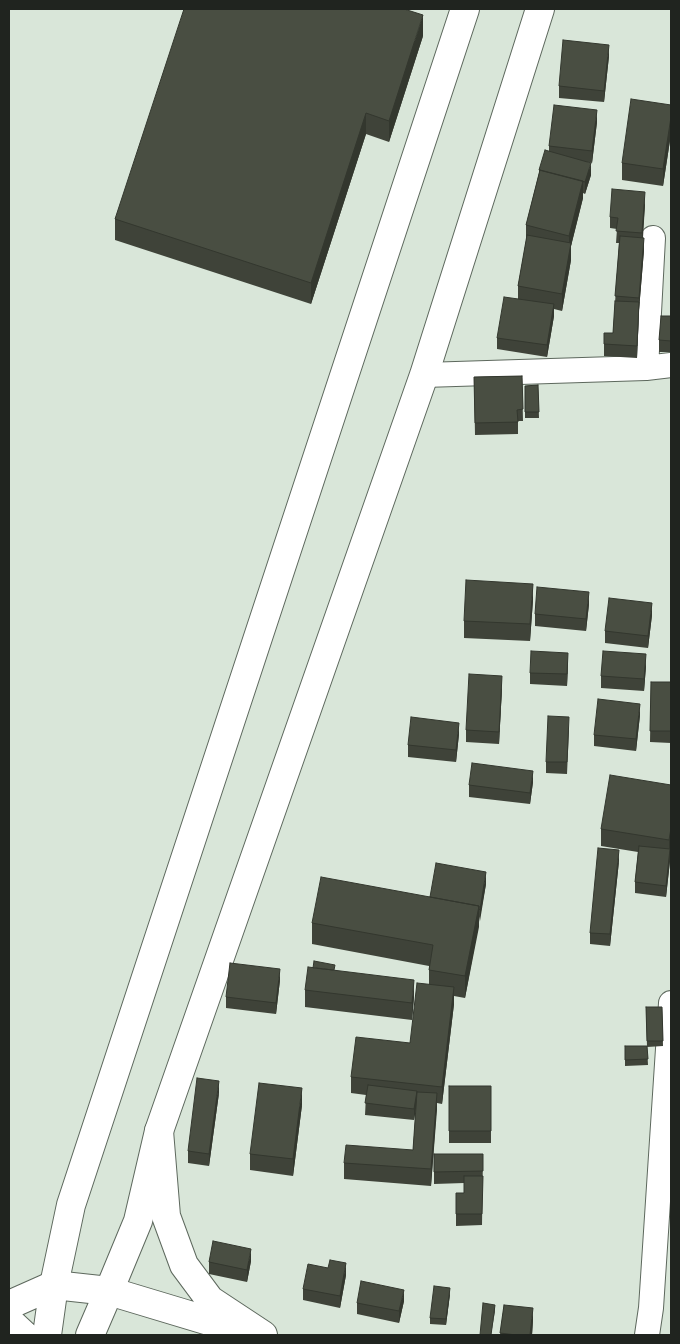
<!DOCTYPE html>
<style>
body{margin:0}
#map{position:relative;width:680px;height:1344px;overflow:hidden;background:#d9e6d9;font-family:"Fira Sans",sans-serif}
canvas{display:block}
.frame{position:absolute;inset:0;border:10px solid #20241f;pointer-events:none}
</style>
<div id="map">
<canvas width="680" height="1344"></canvas>
<div class="frame"></div>
</div>
<script>
const context = document.querySelector('canvas').getContext('2d');
context.lineJoin = 'round';
const toPath = rows => new Path2D(rows.map(r => 'M' + r).join(''));
function strokePath(path, color, width, dash) { context.strokeStyle = color; context.lineWidth = width; context.lineCap = dash ? 'butt' : 'round'; context.setLineDash(dash || []); context.stroke(path); }
function fillPath(path, color) { context.fillStyle = color; context.fill(path, 'evenodd'); }
const minor = toPath([
 [646,368,653,238],
 [424,375,646,368,671,365],
 [647,1335,651,1308,671,1003]
]);
const tertiary = toPath([
 [54,1285,71,1205,465,9],
 [109,1291,138,1221,159,1131,424,375,540,9]
]);
const secondary = toPath([
 [9,1305,54,1285],
 [9,1321,24,1335],
 [47,1335,54,1285],
 [90,1335,109,1291]
]);
const primary = toPath([
 [159,1131,166,1216,184,1265,210,1300,263,1335],
 [54,1285,109,1291,242,1331]
]);
strokePath(minor, '#5d685d', 26);
strokePath(tertiary, '#5d685d', 30);
strokePath(secondary, '#5d685d', 30);
strokePath(primary, '#5d685d', 30);
strokePath(minor, '#fff', 24);
strokePath(tertiary, '#fff', 28);
strokePath(secondary, '#fff', 28);
strokePath(primary, '#fff', 28);
fillPath(toPath([
 [423,36,389,142,366,134,311,304,115,240,115,219],
 [609,56,604,102,559,98,559,86],
 [671,105,671,134,663,186,622,180,622,163],
 [597,122,592,163,587,162,591,175,585,194,583,193,583,198,571,246,571,260,562,311,554,309,554,316,547,357,497,349,497,338,518,299,518,286,526,241,526,225,539,173,539,170,549,152,549,146],
 [645,204,643,238,644,250,639,310,637,358,604,356,604,333,613,333,619,243,616,243,617,229,610,228,610,217],
 [671,316,671,352,659,352,659,340],
 [522,376,523,421,518,421,518,434,475,435,474,377],
 [538,385,539,418,525,418,525,386],
 [533,600,530,641,464,638,464,621],
 [589,604,586,631,535,626,535,614],
 [652,615,648,648,605,643,605,631],
 [568,664,567,686,530,684,530,673],
 [646,666,644,691,601,688,601,676],
 [651,682,671,682,671,743,650,742],
 [502,688,499,744,466,742,466,730],
 [640,715,636,751,594,746,594,735],
 [569,729,567,774,546,773,546,762],
 [459,734,456,762,408,757,408,745],
 [533,782,530,804,469,797,469,785],
 [671,785,670,861,666,897,635,893,635,882,638,852,601,846,601,829],
 [619,861,610,946,590,944,590,933],
 [486,884,465,998,454,996,454,1004,442,1104,437,1103,431,1186,344,1179,344,1163,413,1150,416,1107,414,1120,365,1115,366,1095,351,1093,351,1077,410,1043,429,984,429,966,312,944,312,923],
 [335,970,414,997,412,1020,305,1007,305,990],
 [280,980,276,1014,226,1008,226,997],
 [646,1007,662,1007,663,1046,647,1047],
 [625,1046,647,1046,648,1065,625,1066],
 [449,1086,491,1086,491,1143,449,1143],
 [219,1093,209,1166,188,1163,188,1151],
 [302,1105,293,1176,250,1170,250,1154],
 [434,1154,483,1154,482,1225,456,1226,456,1193,464,1193,464,1183,434,1184],
 [251,1261,247,1282,209,1274,209,1262],
 [328,1268,346,1275,340,1308,303,1300,303,1289],
 [450,1294,446,1325,430,1324,430,1318],
 [404,1301,399,1323,357,1314,357,1303],
 [504,1305,533,1320,532,1335,500,1335]
]), '#3f4339');
fillPath(toPath([
 [423,15,423,36,389,142,389,121],
 [609,45,609,56,604,102,604,91],
 [597,110,597,122,592,163,592,151],
 [366,113,366,134,311,304,311,283],
 [671,117,671,134,663,186,663,169],
 [591,163,591,175,585,194,585,182],
 [583,181,583,198,571,246,571,260,562,311,562,294,569,253,569,236],
 [645,192,645,204,642,245,642,233],
 [644,238,644,250,639,310,639,298],
 [639,302,639,314,637,358,637,346],
 [554,304,554,316,547,357,547,345],
 [533,584,533,600,530,641,530,624],
 [589,592,589,604,586,631,586,619],
 [652,603,652,615,648,648,648,636],
 [568,653,568,664,567,686,567,674],
 [646,654,646,666,644,691,644,679],
 [502,676,502,688,499,744,499,732],
 [640,704,640,715,636,751,636,739],
 [459,723,459,734,456,762,456,750],
 [533,771,533,782,530,804,530,793],
 [671,828,670,861,666,897,666,886,669,857,669,840],
 [619,850,619,861,610,946,610,934],
 [486,872,486,884,480,921,480,910],
 [479,906,479,927,465,998,465,976],
 [280,969,280,980,276,1014,276,1003],
 [414,980,414,997,412,1020,412,1003],
 [454,987,454,1004,442,1104,442,1087],
 [219,1081,219,1093,209,1166,209,1154],
 [302,1088,302,1105,293,1176,293,1159],
 [417,1091,417,1103,414,1120,414,1109],
 [437,1093,437,1110,431,1186,431,1169],
 [251,1249,251,1261,247,1282,247,1270],
 [346,1263,346,1275,340,1308,340,1296],
 [450,1288,450,1294,446,1325,446,1319],
 [404,1290,404,1301,399,1323,399,1311],
 [495,1305,495,1311,491,1335],
 [533,1308,533,1320,532,1335,530,1335]
]), '#33372e');
const building = toPath([
 [184,9,404,9,423,15,389,121,366,113,311,283,115,219,184,9],
 [563,40,609,45,604,91,559,86,563,40],
 [631,99,671,105,671,117,663,169,622,163,631,99],
 [554,105,597,110,592,151,549,146,554,105],
 [545,150,591,163,585,182,539,170,545,150],
 [540,170,583,181,569,236,526,225,540,170],
 [612,189,645,192,642,233,616,231,618,218,610,217,612,189],
 [527,235,571,243,562,294,518,286,527,235],
 [620,236,644,238,639,298,615,296,620,236],
 [504,297,554,304,547,345,497,338,504,297],
 [615,301,639,302,637,346,604,344,604,333,613,333,615,301],
 [661,316,671,316,671,341,659,340,661,316],
 [522,376,523,409,517,410,518,422,475,423,474,377,522,376],
 [538,385,539,412,525,412,525,386,538,385],
 [466,580,533,584,530,624,464,621,466,580],
 [537,587,589,592,586,619,535,614,537,587],
 [609,598,652,603,648,636,605,631,609,598],
 [531,651,568,653,567,674,530,673,531,651],
 [603,651,646,654,644,679,601,676,603,651],
 [469,674,502,676,499,732,466,730,469,674],
 [651,682,671,682,671,731,650,731,651,682],
 [598,699,640,704,636,739,594,735,598,699],
 [548,716,569,717,567,762,546,762,548,716],
 [411,717,459,723,456,750,408,745,411,717],
 [472,763,533,771,530,793,469,785,472,763],
 [610,775,671,785,671,828,669,840,601,829,610,775],
 [639,846,670,849,666,886,635,882,639,846],
 [598,848,619,850,610,934,590,933,598,848],
 [436,863,486,872,480,910,479,909,479,906,430,897,436,863],
 [321,877,479,906,465,976,429,970,433,945,312,923,321,877],
 [314,961,335,965,334,970,313,968,314,961],
 [230,963,280,969,276,1003,226,997,230,963],
 [308,967,414,980,412,1003,305,990,308,967],
 [417,983,454,987,442,1087,351,1077,356,1037,410,1043,417,983],
 [646,1007,662,1007,663,1041,647,1041,646,1007],
 [625,1046,647,1046,648,1059,625,1060,625,1046],
 [197,1078,219,1081,209,1154,188,1151,197,1078],
 [259,1083,302,1088,293,1159,250,1154,259,1083],
 [368,1085,417,1091,414,1109,365,1103,368,1085],
 [449,1086,491,1086,491,1131,449,1131,449,1086],
 [417,1092,437,1093,431,1169,344,1163,346,1145,413,1150,417,1092],
 [434,1154,483,1154,483,1171,434,1172,434,1154],
 [464,1176,483,1176,482,1214,456,1214,456,1193,464,1193,464,1176],
 [213,1241,251,1249,247,1270,209,1262,213,1241],
 [330,1260,346,1263,340,1296,303,1289,308,1264,328,1268,330,1260],
 [361,1281,404,1290,399,1311,357,1303,361,1281],
 [434,1286,450,1288,446,1319,430,1318,434,1286],
 [483,1303,495,1305,491,1335,480,1335,483,1303],
 [504,1305,533,1308,530,1335,516,1335,500,1333,504,1305]
]);
fillPath(building, '#494e42');
strokePath(building, '#33372e', 1);
</script>
